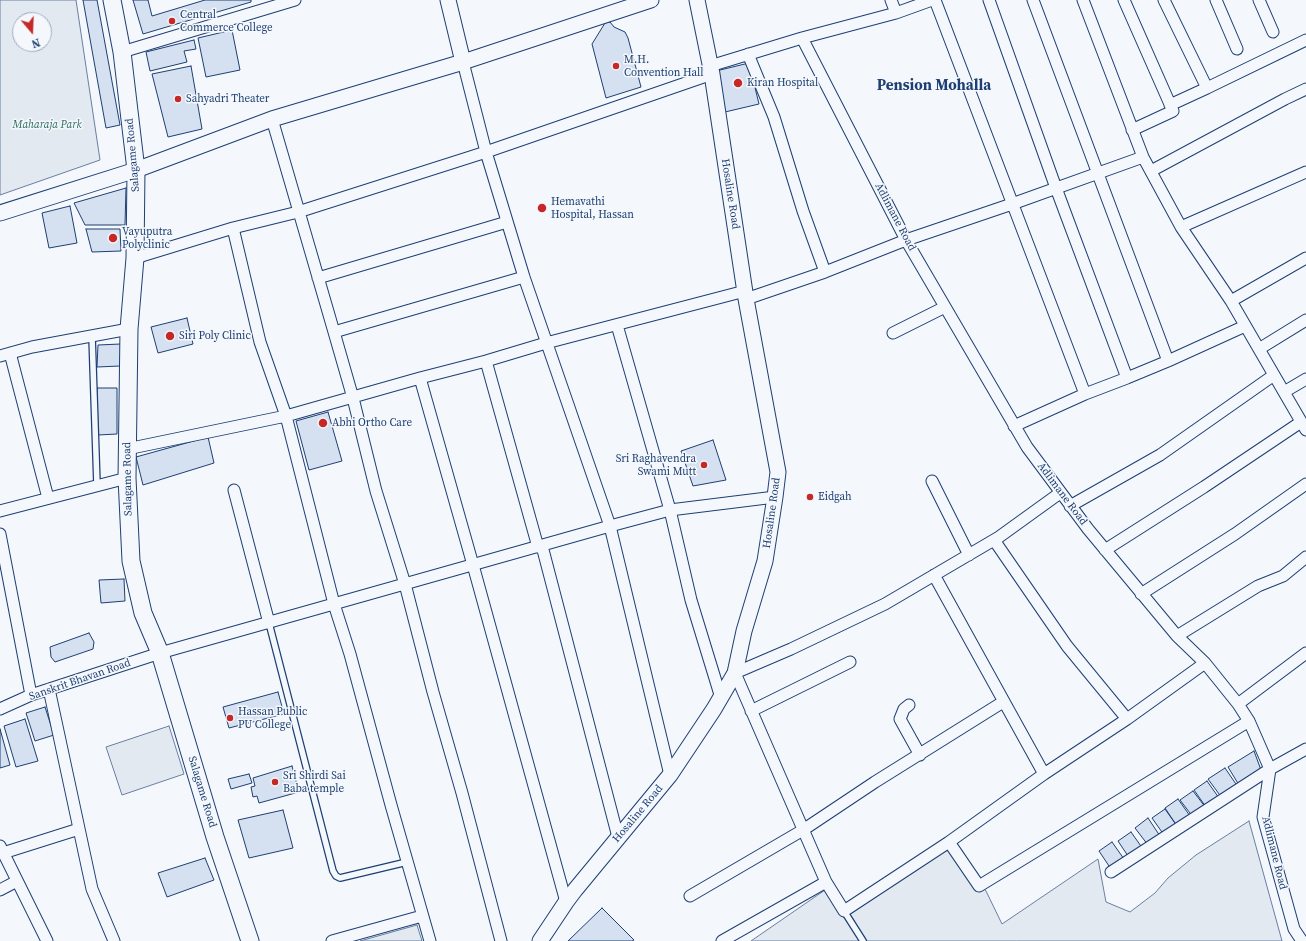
<!DOCTYPE html>
<style>
body{margin:0}
#map{position:relative;width:1306px;height:941px;overflow:hidden;background:#f4f7fb;font-family:"Source Serif 4",serif}
canvas{display:block}
.north{position:absolute;left:12px;top:12px;width:40px;height:40px;box-sizing:border-box;background:#f4f7fb;border:1px solid #9eadc5;border-radius:50%;rotate:161deg;font-size:11px;font-weight:700;line-height:16px;text-align:center;color:#1d3f73}
.north::after{content:'';display:block;margin:auto;width:14px;height:18px;background:#c62828;clip-path:polygon(50% 0,100% 100%,50% 72%,0 100%)}
</style>
<div id="map">
<canvas width="1306" height="941"></canvas>
<div class="north">N</div>
</div>
<script>
const context = document.querySelector('canvas').getContext('2d');
context.lineJoin = 'round';
function fillPath(path, color) { context.fillStyle = color; context.fill(path, 'evenodd'); }
const toPath = rows => new Path2D(rows.map(r => 'M' + r).join(''));
function strokePath(path, color, width, dash) { context.strokeStyle = color; context.lineWidth = width; context.lineCap = dash ? 'butt' : 'round'; context.setLineDash(dash || []); context.stroke(path); }
function write(font, color, halo, rows, align = 'center') {
  context.font = font + ' "Source Serif 4",serif'; context.lineWidth = 3; context.setLineDash([]); context.textBaseline = 'middle'; context.strokeStyle = halo; context.fillStyle = color; for (const [text, x, y, turn = 0] of rows) {
    context.save(); context.translate(x, y); context.rotate((+turn || 0) * Math.PI / 180); context.textAlign = isNaN(turn) ? turn : align; if (halo) context.strokeText(text, 0, 0); context.fillText(text, 0, 0); context.restore();
  }
}
const green = toPath([
 [0,0,76,0,100,160,0,195,0,0],
 [20,20,44,20,44,44,20,44,20,20],
 [169,726,184,774,122,795,106,747,169,726],
 [1249,821,1282,941,751,941,825,890,852,913,947,848,986,891,1002,924,1098,859,1106,902,1130,912,1155,893,1168,878,1196,855,1249,821],
 [417,925,422,941,360,941,417,925]
]);
fillPath(green, '#e3e9f0');
strokePath(green, '#687fa3', 1);
const building = toPath([
 [83,0,97,0,120,125,106,128,83,0],
 [133,0,148,0,152,16,205,0,251,0,251,2,143,34,133,0],
 [610,22,614,27,625,32,628,38,641,87,606,98,592,44,605,23,610,22],
 [232,30,240,70,206,77,198,38,232,30],
 [194,40,196,49,184,51,187,62,150,71,146,52,194,40],
 [749,63,759,104,725,112,716,71,749,63],
 [191,66,202,129,168,137,152,74,191,66],
 [126,188,125,225,85,225,74,203,126,188],
 [70,206,77,243,49,248,42,213,70,206],
 [86,229,120,229,121,251,92,252,86,229],
 [187,318,193,344,158,353,151,327,187,318],
 [121,344,120,366,97,367,98,345,121,344],
 [97,388,117,388,117,434,98,435,97,388],
 [328,412,342,461,309,470,296,421,328,412],
 [208,437,214,463,143,485,136,457,208,437],
 [713,440,726,480,693,486,681,451,713,440],
 [124,579,125,601,101,603,99,580,124,579],
 [89,633,94,642,93,649,55,662,51,657,50,647,89,633],
 [278,692,284,714,229,728,223,707,278,692],
 [45,707,54,735,35,741,26,713,45,707],
 [25,719,38,761,16,767,4,726,25,719],
 [0,729,10,765,0,768,0,729],
 [1254,751,1261,770,1239,785,1228,767,1254,751],
 [292,766,299,792,259,803,257,796,253,797,251,787,255,786,253,778,292,766],
 [1225,768,1238,787,1222,798,1208,779,1225,768],
 [249,774,252,783,231,789,228,779,249,774],
 [1207,781,1219,798,1206,807,1194,790,1207,781],
 [1193,791,1206,808,1193,817,1180,800,1193,791],
 [1178,799,1190,816,1177,826,1165,808,1178,799],
 [1165,809,1177,826,1164,835,1152,818,1165,809],
 [283,810,293,848,249,858,238,820,283,810],
 [1148,818,1160,836,1148,845,1135,828,1148,818],
 [1131,832,1143,849,1130,859,1118,841,1131,832],
 [1112,842,1124,859,1111,869,1099,851,1112,842],
 [205,858,214,880,167,897,158,873,205,858],
 [602,908,634,940,632,941,568,941,602,908]
]);
fillPath(building, '#d5e0f0');
strokePath(building, '#1d3f73', 1);
const lane = toPath([
 [92,336,97,485],
 [269,623,333,871,336,876,340,878,407,862],
 [844,911,863,941]
]);
const street = toPath([
 [891,0,896,13],
 [935,0,1085,394],
 [989,0,1056,188,1127,378],
 [1033,0,1168,361],
 [1083,0,1143,157,1181,227,1231,301,1306,430],
 [1124,0,1173,111,1132,130],
 [1164,0,1207,88,1170,105],
 [1216,0,1237,49],
 [1259,0,1273,32],
 [802,38,906,240,1027,447,1088,529,1177,636,1205,663,1238,704,1249,721,1270,769,1263,817,1294,929,1302,941],
 [122,52,295,0],
 [748,54,774,117,803,211,825,272,906,240,1012,204,1143,157],
 [463,62,486,152,524,277,610,526,670,775],
 [710,66,802,38,896,13,932,0],
 [1207,88,1306,40],
 [272,119,334,332,524,277],
 [1151,171,1285,99,1306,89],
 [1181,227,1306,172],
 [233,228,260,342,286,416,334,604,350,654,391,805,430,941],
 [135,258,233,228,298,212,486,152,712,74],
 [318,278,507,222],
 [746,299,825,272],
 [1231,301,1306,258],
 [617,325,670,510,691,600,721,698],
 [334,332,353,398,376,491,405,584,433,692,462,793,501,941],
 [893,333,945,307],
 [1259,349,1306,320],
 [10,353,48,498],
 [0,356,32,347,129,329],
 [486,361,538,547],
 [420,378,473,565,566,902],
 [1284,392,1306,379],
 [1014,426,1085,394,1127,378,1168,361,1245,326],
 [127,449,286,416,420,378,486,361,546,343,745,291],
 [932,481,969,555],
 [234,490,269,623],
 [1070,506,1160,455,1274,375],
 [0,511,127,478],
 [0,534,31,695],
 [994,540,1067,646,1127,719],
 [542,546,618,837],
 [1105,550,1204,487,1301,422],
 [934,575,1044,774,1127,719,1205,663],
 [1141,594,1235,534,1306,484],
 [1177,636,1258,586,1283,576,1306,557],
 [49,689,92,889,114,941],
 [1238,704,1306,653],
 [909,705,904,709,900,719,920,755],
 [0,709,31,695,160,653,610,526,670,510,775,497],
 [751,711,850,662],
 [949,842,1044,774],
 [0,846,47,941],
 [3,853,79,829],
 [1111,872,1270,769,1306,749],
 [826,882,735,673,791,649,885,604,999,537,1060,493],
 [0,890,17,881],
 [690,896,803,830,875,782,1003,702],
 [332,941,422,916],
 [722,941,826,882,844,911,949,842,979,886,1249,721]
]);
const secondary = toPath([
 [448,0,463,62],
 [0,213,136,170,272,119,463,62,651,0],
 [540,941,566,902,575,890,670,775,714,709,735,673,744,631,765,561,775,497,778,472,746,299,712,74,697,0]
]);
const primary = toPath([
 [112,0,122,52,136,170,135,258,129,329,127,478,131,561,143,613,160,653,215,837,250,941]
]);
strokePath(lane, '#1d3f73', 8);
strokePath(street, '#1d3f73', 13);
strokePath(secondary, '#1d3f73', 17);
strokePath(primary, '#1d3f73', 19);
strokePath(lane, '#f4f7fb', 5.5);
strokePath(street, '#f4f7fb', 11);
strokePath(secondary, '#f4f7fb', 15);
strokePath(primary, '#f4f7fb', 17);
for (const [x, y, r, color] of [
 [172,21,4,"#c62828"],
 [616,66,4,"#c62828"],
 [738,83,5,"#c62828"],
 [178,99,4,"#c62828"],
 [542,208,5,"#c62828"],
 [113,238,5,"#c62828"],
 [170,336,5,"#c62828"],
 [323,423,5,"#c62828"],
 [704,465,4,"#c62828"],
 [810,497,4,"#c62828"],
 [230,718,4,"#c62828"],
 [275,782,4,"#c62828"]
]) { const dot = new Path2D(); dot.arc(x, y, r, 0, 2 * Math.PI); context.fillStyle = color; context.fill(dot); strokePath(dot, '#f4f7fb', 1.5); }
write('11px', '#1d3f73', '#f4f7fb', [
 ["Central",180,15],
 ["Commerce College",180,28],
 ["M.H.",624,60],
 ["Convention Hall",624,73],
 ["Kiran Hospital",747,83],
 ["Sahyadri Theater",186,99],
 ["Hemavathi",551,202],
 ["Hospital, Hassan",551,215],
 ["Vayuputra",122,232],
 ["Polyclinic",122,245],
 ["Siri Poly Clinic",179,336],
 ["Abhi Ortho Care",332,423],
 ["Sri Raghavendra",696,459,"right"],
 ["Swami Mutt",696,472,"right"],
 ["Eidgah",818,497],
 ["Hassan Public",238,712],
 ["PU College",238,725],
 ["Sri Shirdi Sai",283,776],
 ["Baba temple",283,789]
], 'left');
write('italic 11px', '#2c6c60', '#f4f7fb', [
 ["Maharaja Park",47,125]
]);
write('11px', '#1d3f73', '#f4f7fb', [
 ["Salagame Road",133,155,-95],
 ["Hosaline Road",730,194,81],
 ["Adlimane Road",895,217,62],
 ["Salagame Road",128,479,-91],
 ["Adlimane Road",1062,494,53],
 ["Hosaline Road",772,513,-82],
 ["Sanskrit Bhavan Road",80,680,-19],
 ["Salagame Road",202,792,73],
 ["Hosaline Road",638,814,-50],
 ["Adlimane Road",1274,853,76]
]);
write('bold 15px', '#1d3f73', '#f4f7fb', [
 ["Pension Mohalla",934,86]
]);
</script>
